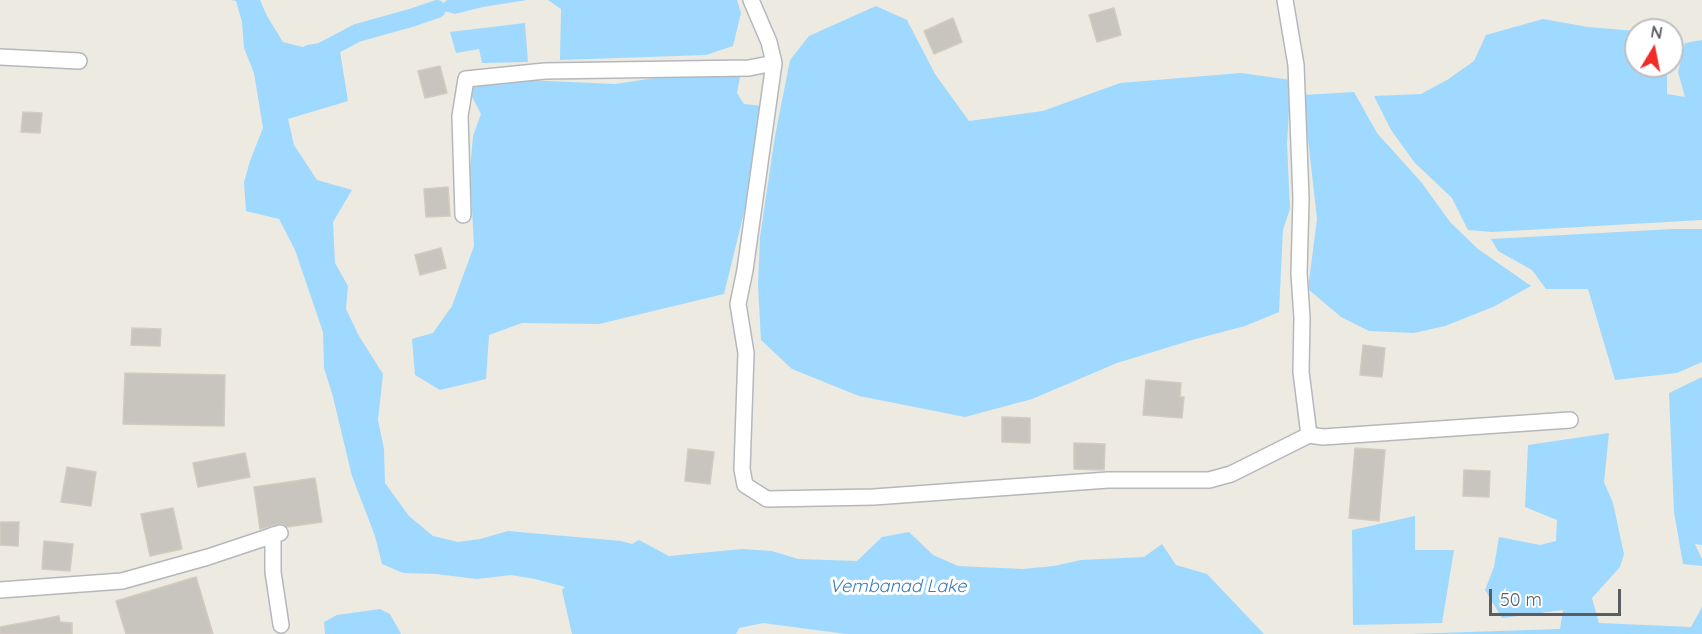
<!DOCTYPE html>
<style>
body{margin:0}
#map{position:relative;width:1702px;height:634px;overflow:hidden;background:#edeae1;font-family:Quicksand,sans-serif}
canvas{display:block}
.north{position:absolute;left:1624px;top:18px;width:60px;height:60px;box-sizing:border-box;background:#fff;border:2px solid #bdbfc1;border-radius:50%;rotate:10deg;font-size:16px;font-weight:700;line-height:24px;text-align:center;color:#5a5e63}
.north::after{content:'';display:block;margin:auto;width:21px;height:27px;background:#ef2c25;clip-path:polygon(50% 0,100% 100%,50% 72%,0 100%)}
.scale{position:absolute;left:1489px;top:589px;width:132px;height:27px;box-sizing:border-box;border:3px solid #5a5e63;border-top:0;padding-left:8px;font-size:18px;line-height:21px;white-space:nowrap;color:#5a5e63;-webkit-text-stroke:4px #fff;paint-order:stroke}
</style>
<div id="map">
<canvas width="1702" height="634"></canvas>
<div class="north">N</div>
<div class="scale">50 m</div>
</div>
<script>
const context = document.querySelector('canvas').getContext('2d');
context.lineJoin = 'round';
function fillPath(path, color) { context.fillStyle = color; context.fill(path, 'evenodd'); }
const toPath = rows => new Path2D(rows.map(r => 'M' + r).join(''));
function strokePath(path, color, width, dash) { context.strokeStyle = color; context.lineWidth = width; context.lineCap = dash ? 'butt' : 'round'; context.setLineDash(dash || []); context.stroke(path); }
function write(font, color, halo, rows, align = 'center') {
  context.font = font + ' Quicksand,sans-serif'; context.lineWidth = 6; context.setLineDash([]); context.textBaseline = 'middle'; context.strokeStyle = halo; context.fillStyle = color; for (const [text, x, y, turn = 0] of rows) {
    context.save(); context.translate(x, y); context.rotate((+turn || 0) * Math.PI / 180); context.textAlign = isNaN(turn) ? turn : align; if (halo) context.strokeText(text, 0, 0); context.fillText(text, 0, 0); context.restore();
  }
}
fillPath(toPath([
 [232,0,260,0,267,16,283,42,310,49,339,45,348,101,288,119,294,145,317,180,352,190,333,222,335,263,348,286,346,309,359,336,383,374,378,420,384,449,385,483,409,516,433,536,458,542,480,539,508,531,621,541,632,544,639,540,669,556,742,549,772,551,798,559,857,561,882,537,909,532,933,555,958,566,1022,569,1054,566,1081,560,1144,557,1162,544,1176,565,1207,574,1264,634,846,634,763,623,739,628,736,634,572,634,562,590,565,587,535,579,511,575,477,579,436,574,403,573,382,564,375,536,352,476,333,397,324,368,323,332,295,250,279,219,246,211,244,182,250,161,263,128,254,73,244,48,242,22,236,1],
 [447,0,527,0,483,7,455,14,437,9],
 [548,0,737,0,741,13,733,46,706,55,560,60,561,9],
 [876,6,907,20,935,74,969,121,1043,111,1120,83,1241,73,1291,80,1287,143,1290,209,1283,230,1279,312,1245,326,1192,340,1117,363,1032,399,965,417,859,396,792,369,761,340,758,286,760,237,775,136,790,60,809,36],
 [1543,19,1588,27,1636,31,1636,66,1667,66,1667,94,1685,97,1678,72,1685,43,1702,40,1702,220,1492,232,1468,230,1452,198,1415,163,1391,130,1374,96,1421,94,1447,80,1474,61,1486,35],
 [525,23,528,62,482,63,479,49,456,53,450,32],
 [741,72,737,93,744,104,764,106,755,168,724,294,599,324,522,323,489,335,486,379,440,390,415,375,412,339,433,333,452,306,474,246,470,171,473,136,481,114,468,89,475,84,526,80,615,84,668,76],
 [1354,92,1377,133,1422,183,1450,222,1478,249,1531,286,1493,307,1445,326,1414,333,1369,331,1341,317,1308,289,1317,219,1303,95],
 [1673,229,1702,229,1702,362,1677,373,1615,380,1588,289,1546,289,1532,270,1498,251,1491,239],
 [1702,377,1702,545,1695,544,1702,559,1702,566,1683,564,1674,512,1669,393],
 [1609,433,1604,482,1613,503,1624,554,1620,567,1592,598,1599,623,1691,627,1702,607,1702,634,1408,634,1560,629,1563,610,1502,618,1485,590,1494,567,1499,537,1540,545,1556,541,1557,520,1525,507,1528,445],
 [1415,516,1415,550,1454,550,1442,623,1353,625,1352,530],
 [380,609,390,614,401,634,325,634,324,622,337,615]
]), '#9fd9ff');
strokePath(toPath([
 [309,54,321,52,357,33,414,17,437,9]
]), '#9fd9ff', 18);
const building = toPath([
 [1114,8,1121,35,1097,42,1089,15,1114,8],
 [953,18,962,42,934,54,924,31,953,18],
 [440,66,447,93,425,98,418,71,440,66],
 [23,112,42,113,40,133,21,132,23,112],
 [448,187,450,216,426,217,424,189,448,187],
 [441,248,446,268,420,275,415,255,441,248],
 [132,328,161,329,160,346,131,345,132,328],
 [1363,345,1385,348,1382,377,1360,375,1363,345],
 [125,373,225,375,224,426,123,424,125,373],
 [1146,380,1181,383,1180,397,1184,397,1182,418,1143,415,1146,380],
 [1002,417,1030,418,1030,443,1002,442,1002,417],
 [1074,443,1105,444,1104,470,1074,469,1074,443],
 [1355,448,1385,450,1379,521,1349,518,1355,448],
 [688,449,714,452,710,484,685,481,688,449],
 [245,453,250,477,198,487,193,463,245,453],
 [67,467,96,472,91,506,61,502,67,467],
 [1464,470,1490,471,1489,497,1463,496,1464,470],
 [315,478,322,522,287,527,283,524,278,524,260,529,254,487,315,478],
 [173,508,182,549,150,556,141,514,173,508],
 [0,522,19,522,18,546,0,545,0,522],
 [44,541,73,544,70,571,42,569,44,541],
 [196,577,213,634,126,634,116,601,196,577],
 [59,616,60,622,72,623,72,634,0,634,0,627,59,616]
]);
fillPath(building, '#c8c4be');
strokePath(building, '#d2cbbf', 1.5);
const street = toPath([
 [751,0,769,42,774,63,745,270,738,304,746,353,742,469,745,485,767,499,874,497,1108,480,1209,480,1231,474,1309,435,1323,437,1570,420],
 [1285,0,1296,65,1301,199,1299,273,1302,318,1301,372,1309,435],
 [0,57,79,61],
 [463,215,460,116,466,79,545,71,749,68,774,63],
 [273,535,273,572,281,625],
 [0,590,122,581,208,557,280,533]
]);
strokePath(street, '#b4b8bc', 18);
strokePath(street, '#fff', 15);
write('italic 18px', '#3a7ab5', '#fff', [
 ["Vembanad Lake",898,587]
]);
</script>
